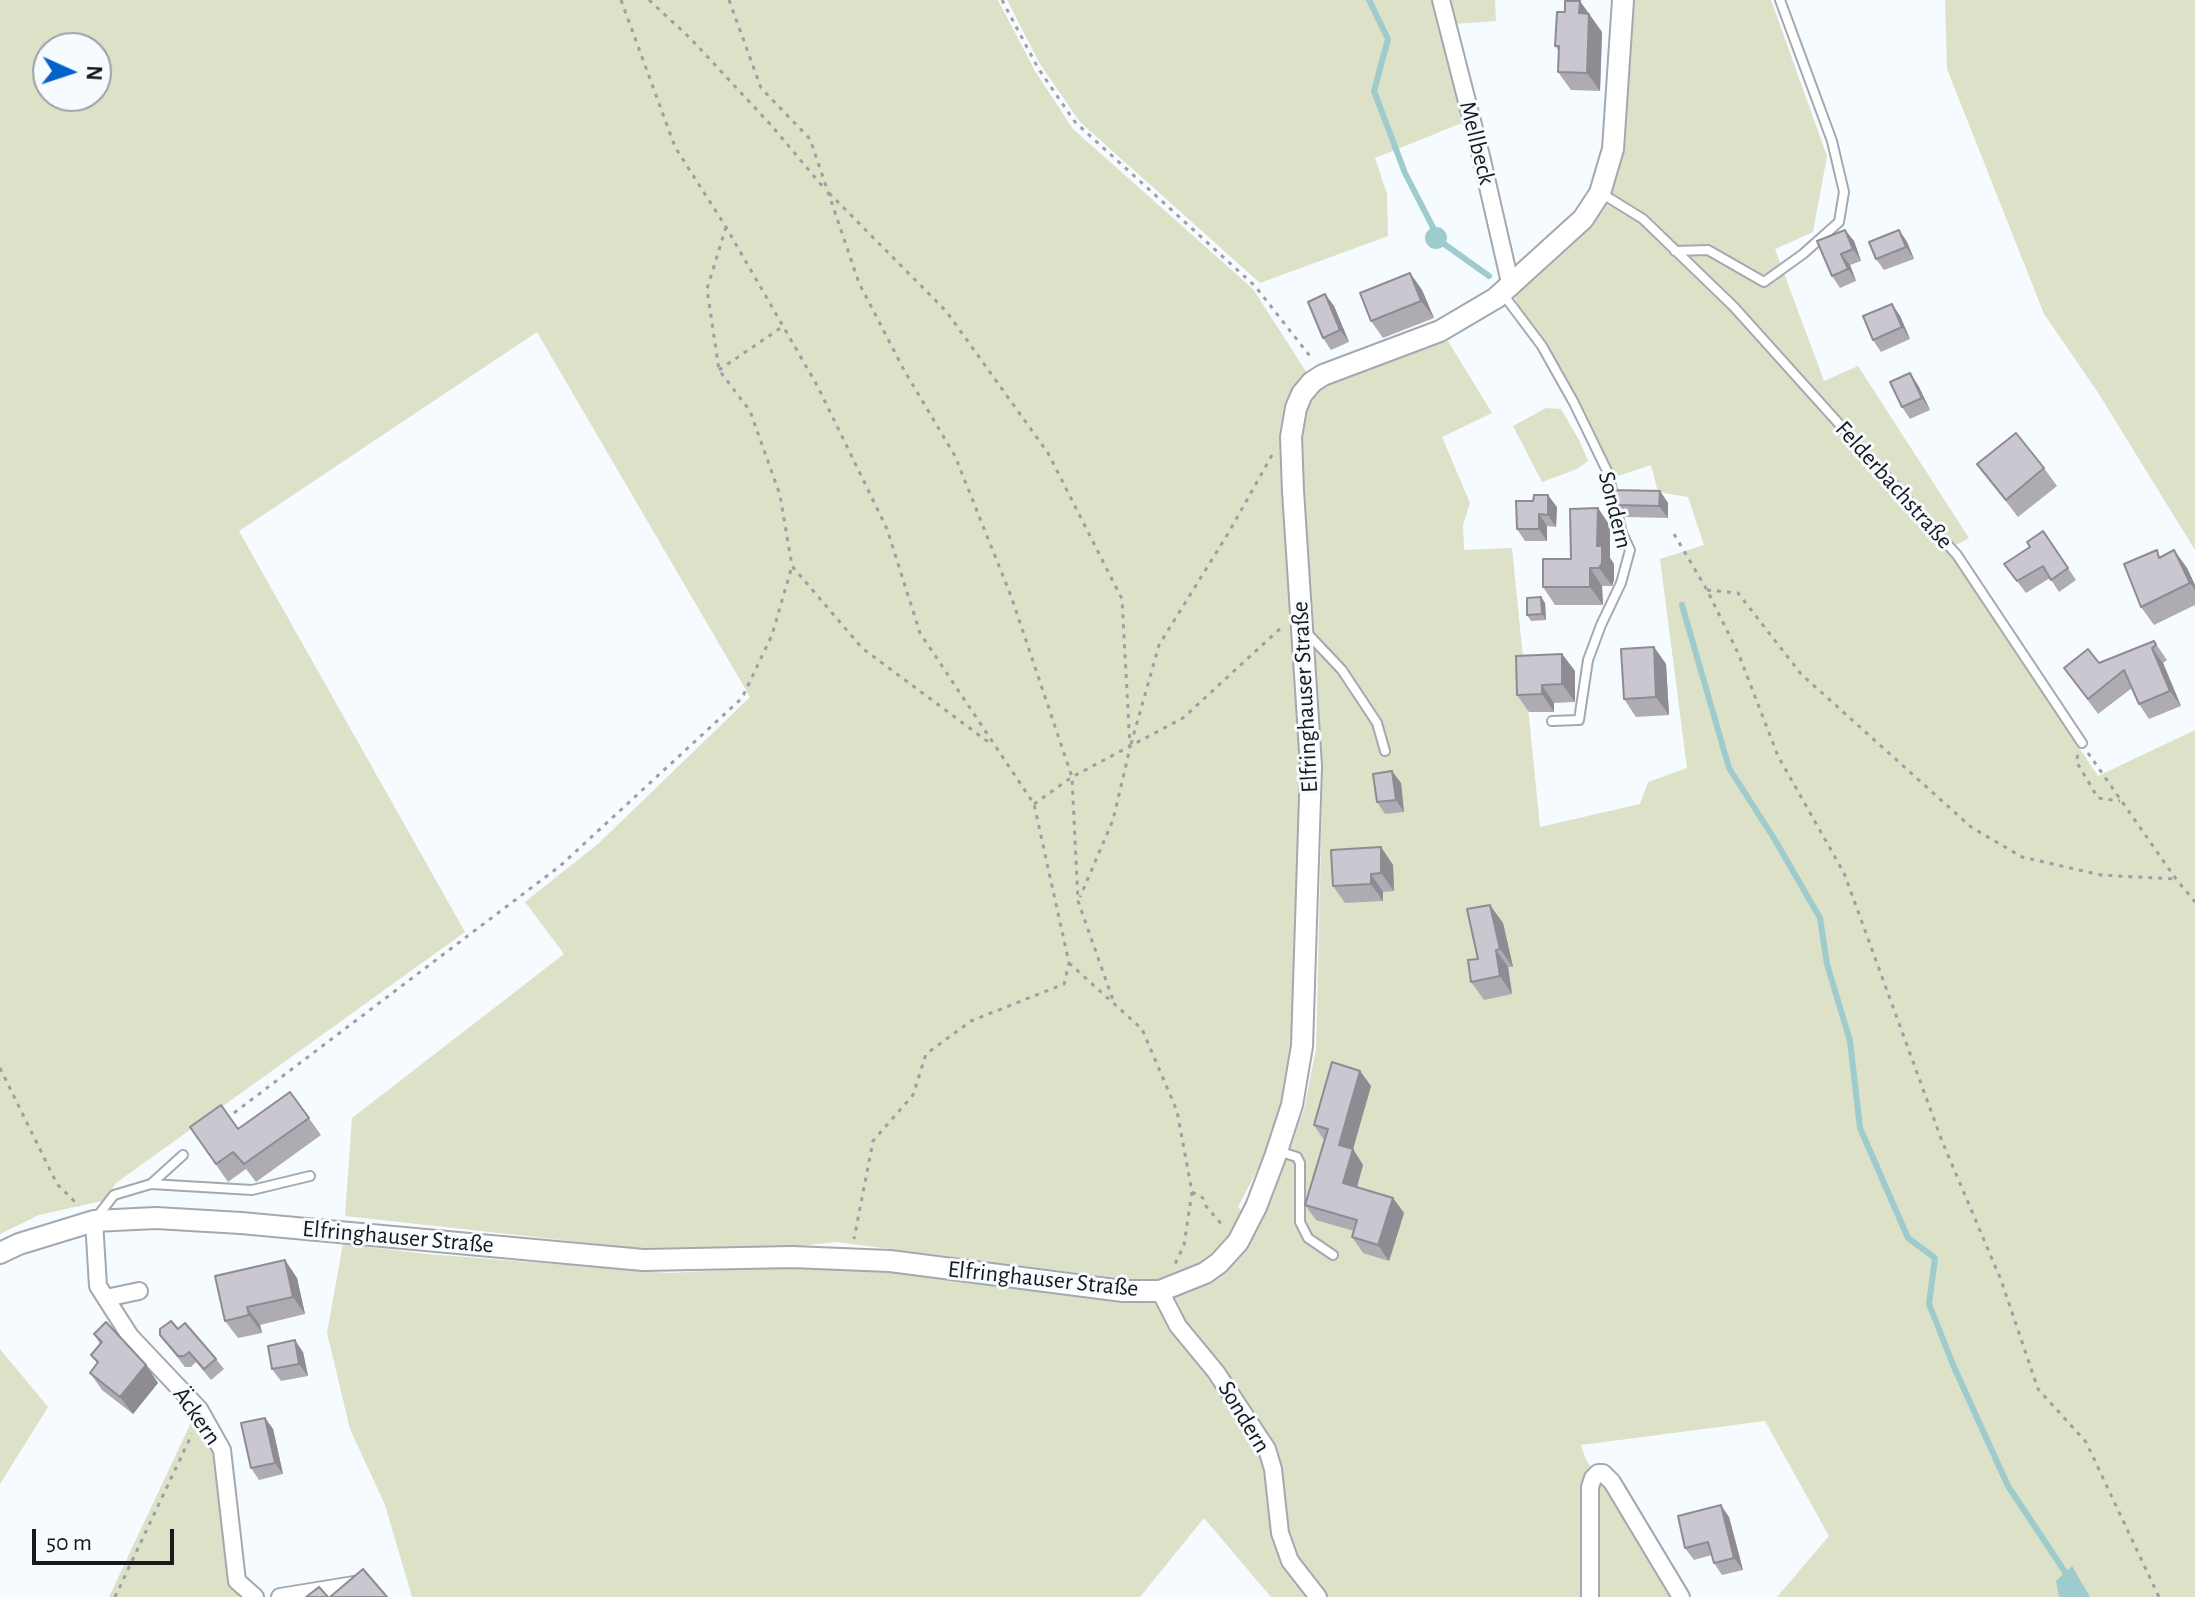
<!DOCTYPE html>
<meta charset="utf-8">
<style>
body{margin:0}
#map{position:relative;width:2195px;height:1597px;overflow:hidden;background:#f6fbff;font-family:"Alegreya Sans",sans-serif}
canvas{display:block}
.north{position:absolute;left:32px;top:32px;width:80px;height:80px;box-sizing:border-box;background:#f6fbff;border:2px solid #9da1a4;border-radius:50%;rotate:93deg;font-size:22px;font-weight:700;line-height:32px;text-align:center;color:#17191c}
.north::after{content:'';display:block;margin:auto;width:28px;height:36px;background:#0461ca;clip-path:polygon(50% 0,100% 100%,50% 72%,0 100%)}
.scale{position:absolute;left:32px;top:1529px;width:142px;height:36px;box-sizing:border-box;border:4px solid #17191c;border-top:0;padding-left:10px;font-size:24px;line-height:28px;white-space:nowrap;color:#17191c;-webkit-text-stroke:6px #f6fbff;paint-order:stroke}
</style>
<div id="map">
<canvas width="2195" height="1597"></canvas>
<div class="north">N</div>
<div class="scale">50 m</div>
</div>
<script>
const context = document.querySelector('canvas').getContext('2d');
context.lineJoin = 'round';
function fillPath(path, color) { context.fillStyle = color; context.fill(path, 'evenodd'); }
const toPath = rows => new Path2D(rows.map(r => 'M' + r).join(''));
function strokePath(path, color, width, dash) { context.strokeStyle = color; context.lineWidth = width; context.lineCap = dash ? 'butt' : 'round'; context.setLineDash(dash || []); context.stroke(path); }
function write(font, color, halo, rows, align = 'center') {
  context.font = font + ' "Alegreya Sans",sans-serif'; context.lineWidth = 6; context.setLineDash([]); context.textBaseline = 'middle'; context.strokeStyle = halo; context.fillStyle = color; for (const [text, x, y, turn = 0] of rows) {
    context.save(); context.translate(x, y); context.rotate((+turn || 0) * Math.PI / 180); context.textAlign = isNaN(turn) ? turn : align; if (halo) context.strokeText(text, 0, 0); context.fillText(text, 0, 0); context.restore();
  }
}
fillPath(toPath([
 [0,0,998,0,1035,71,1073,129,1253,289,1307,373,1298,388,1304,766,1295,1048,1283,1101,1262,1161,1238,1207,1254,1222,1285,1164,1304,1109,1316,1049,1322,799,1300,442,1303,409,1311,395,1333,378,1384,359,1448,341,1492,413,1442,437,1470,503,1463,525,1464,550,1512,548,1540,827,1640,804,1648,782,1687,768,1660,559,1704,545,1688,497,1658,492,1651,465,1615,477,1579,403,1546,344,1518,306,1513,292,1607,200,1638,221,1731,308,1954,560,2098,776,2195,730,2195,1597,1777,1597,1829,1536,1765,1421,1581,1445,1586,1460,1674,1597,1271,1597,1204,1518,1140,1597,412,1597,385,1505,350,1429,327,1333,343,1244,427,1254,669,1273,801,1266,843,1267,1063,1292,1156,1283,836,1242,801,1246,634,1248,345,1216,352,1118,564,954,525,902,599,843,750,697,537,332,239,531,465,932,116,1183,106,1200,39,1215,0,1234],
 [48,48,96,48,96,96,48,96],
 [1007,0,1434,0,1467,121,1375,158,1387,194,1388,236,1260,283,1080,122,1040,64],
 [1447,0,1495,0,1496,21,1453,24],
 [1631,0,1771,0,1827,156,1813,232,1775,249,1824,381,1858,366,1969,538,1956,545,1736,304,1644,216,1608,192],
 [1945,0,2195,0,2195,550,2097,391,2044,314,1947,69],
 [1546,408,1561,409,1579,440,1588,461,1577,469,1542,482,1513,426],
 [0,1349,48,1407,0,1484],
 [195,1414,213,1452,232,1579,246,1597,109,1597]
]), '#dce1c8');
fillPath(toPath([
 '1425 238a11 11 0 1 1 22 0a11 11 0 1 1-22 0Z',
 [2072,1566,2090,1597,2059,1597,2056,1581]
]), '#9ecbcd');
strokePath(toPath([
 [1369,0,1388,39,1374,91,1405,173,1440,241,1489,276],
 [1682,605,1729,768,1775,840,1820,918,1827,964,1850,1041,1860,1128,1908,1238,1935,1258,1929,1304,1954,1367,2008,1486,2069,1578]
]), '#9ecbcd', 6);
const service = toPath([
 [1601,193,1643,219,1734,307,1957,555,2082,743],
 [1675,251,1708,250,1764,282,1803,254,1839,222,1844,192,1832,141,1780,0],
 [1503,294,1542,346,1574,403,1608,473,1622,533,1630,550,1621,583,1601,625,1588,660,1579,720,1552,721],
 [1306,632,1342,670,1377,723,1385,751],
 [1278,1151,1297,1157,1300,1163,1300,1222,1308,1238,1333,1255],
 [151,1184,252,1190,310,1176],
 [96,1218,114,1195,151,1184,183,1155]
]);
const minor = toPath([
 [1441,0,1481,156,1511,287],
 [94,1221,98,1286,130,1336,199,1409,222,1450,237,1581,255,1597],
 [1160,1291,1178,1326,1216,1372,1267,1449,1273,1469,1280,1533,1290,1561,1318,1597],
 [106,1298,139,1291],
 [280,1597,360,1584],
 [1590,1597,1590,1487,1593,1478,1598,1473,1603,1473,1612,1482,1681,1597]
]);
const tertiary = toPath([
 [0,1253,19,1244,94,1221,156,1218,241,1223,643,1260,792,1257,890,1261,1123,1291,1160,1291,1205,1273,1219,1263,1238,1242,1256,1207,1275,1157,1292,1105,1302,1046,1311,766,1293,491,1291,437,1296,408,1302,394,1312,382,1323,375,1440,331,1496,298,1583,219,1600,193,1613,149,1623,0]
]);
strokePath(service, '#a2a9b0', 12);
strokePath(minor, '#a2a9b0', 20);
strokePath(tertiary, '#a2a9b0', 24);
strokePath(toPath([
 [621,0,675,147,726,227,818,387,887,529,920,633,1034,804,1069,963,1064,984,971,1021,926,1054,913,1095,873,1141,854,1239],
 [649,0,690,38,771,125,823,187],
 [729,0,761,88,810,139,859,283,904,370,955,456,1011,596,1072,777,1078,901,1114,1003],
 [1002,0,1038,68,1075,122,1255,286,1313,360],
 [829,193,946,311,1048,453,1122,599,1130,748,1113,820,1080,897],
 [726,227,707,289,719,370,750,411,780,495,792,566,862,648,991,744],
 [719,370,782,327],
 [1674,534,1707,590,1739,655,1778,756,1844,873,1942,1141,2001,1280,2038,1389,2086,1442,2159,1597],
 [1707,590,1738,593,1801,674,1971,827,2022,857,2101,875,2176,879],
 [1131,744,1159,645,1229,532,1272,455],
 [2088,753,2176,879,2195,902],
 [2078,755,2076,761,2098,798,2120,801],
 [1034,804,1072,777,1183,718,1283,626],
 [1069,963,1142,1029,1177,1111,1192,1192,1184,1245,1175,1264],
 [0,1068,57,1184,79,1206],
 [226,1119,560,866,742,698,772,635,792,566],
 [1192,1192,1203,1198,1205,1205,1223,1226],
 [115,1597,192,1434]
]), '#9ca0a4', 3, [4, 6]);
strokePath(service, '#fff', 8);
strokePath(minor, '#fff', 16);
strokePath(tertiary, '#fff', 20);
fillPath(toPath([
 [1588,14,1602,32,1600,91,1571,90,1558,72,1559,51,1555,46],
 [1845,230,1854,241,1861,261,1850,265,1856,281,1840,288,1832,276],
 [1899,230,1907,242,1914,259,1884,270,1876,259],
 [1410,273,1422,290,1434,318,1383,338,1371,321],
 [1325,294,1334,306,1349,342,1331,350,1323,338],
 [1892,304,1900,316,1910,339,1881,352,1873,340],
 [1918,385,1930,410,1910,419,1902,407],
 [1977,464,2044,468,2057,486,2018,517],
 [1660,491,1668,503,1668,518,1625,517,1617,505],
 [1516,501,1557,507,1556,527,1547,526,1547,541,1525,541,1517,529],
 [1598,508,1610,526,1610,558,1614,564,1614,580,1612,586,1602,586,1603,605,1555,605,1543,587,1571,559],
 [2043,531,2076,580,2059,592,2050,578,2026,593,2004,564,2030,547],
 [2174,550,2187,568,2195,585,2195,605,2154,625,2141,607,2162,556],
 [1541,597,1545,603,1546,620,1531,621,1527,615],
 [2154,641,2167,660,2163,663,2181,706,2149,719,2139,704,2132,688,2098,714,2064,668,2099,663],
 [1654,647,1666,664,1669,715,1636,717,1624,699],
 [1562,654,1575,671,1575,702,1554,703,1554,712,1529,712,1517,695],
 [1401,783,1404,812,1385,814,1377,802],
 [1381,847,1393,865,1394,891,1383,892,1383,901,1345,903,1333,886],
 [1503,923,1513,967,1508,967,1512,994,1484,1000,1471,982,1478,959],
 [1360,1071,1371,1086,1353,1149,1363,1165,1357,1187,1393,1198,1404,1213,1389,1261,1363,1253,1352,1237,1354,1231,1316,1220,1305,1205,1324,1140,1314,1125],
 [290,1092,321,1135,256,1182,246,1169,228,1182,190,1127,238,1129],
 [285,1260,297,1278,305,1314,260,1325,262,1333,238,1338,225,1321],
 [178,1329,216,1359,224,1369,211,1380,196,1362,191,1367,185,1367,160,1335],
 [94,1334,146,1365,158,1383,133,1414,102,1390,90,1373,97,1363,91,1355,100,1344],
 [303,1352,308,1376,281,1381,272,1369],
 [265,1418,273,1429,283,1474,259,1480,251,1468],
 [1729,1517,1743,1570,1722,1575,1714,1563,1712,1555,1694,1560,1685,1548]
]), '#afabb3');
fillPath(toPath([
 [1580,1,1602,32,1600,91,1587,73,1579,13],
 [1845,230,1854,241,1861,261,1853,249],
 [1899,230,1907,242,1914,259,1906,247],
 [1841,254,1850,265,1856,281,1848,269],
 [1410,273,1422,290,1434,318,1421,301],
 [1325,294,1334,306,1349,342,1340,330],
 [1892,304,1900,316,1910,339,1902,327],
 [1910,373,1918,385,1930,410,1922,398],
 [1660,491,1668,503,1668,518,1659,506],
 [1548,495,1557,507,1556,527,1548,515],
 [1598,508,1610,526,1610,558,1614,564,1614,580,1612,586,1599,568,1597,546],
 [1539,514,1547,526,1547,541,1539,529],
 [2174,550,2187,568,2195,585,2195,590,2190,583],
 [1590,568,1602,586,1603,605,1590,587],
 [1541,597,1545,603,1546,620,1542,614],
 [1654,647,1666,664,1669,715,1656,697],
 [2152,648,2163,663,2181,706,2170,691],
 [1562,654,1575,671,1575,702,1562,684],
 [1542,685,1554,703,1554,712,1542,694],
 [1392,771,1401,783,1404,812,1396,800],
 [1381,847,1393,865,1394,891,1381,873],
 [1371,874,1383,892,1383,901,1371,884],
 [1490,905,1503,923,1513,967,1500,949],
 [1496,950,1508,967,1512,994,1500,976],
 [1360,1071,1371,1086,1353,1149,1363,1165,1354,1198,1343,1183,1339,1145],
 [1393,1198,1404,1213,1389,1261,1378,1245],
 [285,1260,297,1278,305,1314,293,1297],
 [247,1307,260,1325,262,1333,249,1315],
 [295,1340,303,1352,308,1376,299,1364],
 [146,1365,158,1383,133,1414,120,1397],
 [265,1418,273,1429,283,1474,275,1463],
 [1721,1505,1729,1517,1743,1570,1734,1558]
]), '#8e8b92');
const building = toPath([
 [1565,1,1580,1,1579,13,1589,14,1587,73,1558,72,1559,46,1555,46,1557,12,1565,12,1565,1],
 [1845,230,1853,249,1841,254,1848,269,1832,276,1817,241,1845,230],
 [1899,230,1906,247,1876,259,1869,242,1899,230],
 [1410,273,1421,301,1371,321,1360,293,1410,273],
 [1325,294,1340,330,1323,338,1308,302,1325,294],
 [1892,304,1902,327,1873,340,1863,316,1892,304],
 [1910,373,1922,398,1902,407,1890,382,1910,373],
 [2016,433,2044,468,2006,500,1977,464,2016,433],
 [1614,490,1660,491,1659,506,1617,505,1614,490],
 [1534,495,1548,495,1548,515,1539,514,1539,529,1517,529,1516,501,1533,501,1534,495],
 [1598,508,1597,546,1602,546,1602,563,1599,568,1590,568,1590,587,1543,587,1543,559,1571,559,1570,509,1598,508],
 [2043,531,2068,568,2051,580,2043,566,2017,581,2004,564,2030,547,2027,542,2043,531],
 [2157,550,2159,558,2174,550,2190,583,2141,607,2124,564,2157,550],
 [1541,597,1542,614,1527,615,1527,598,1541,597],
 [2154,641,2156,645,2152,648,2170,691,2139,704,2124,670,2088,699,2064,668,2088,649,2099,663,2154,641],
 [1654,647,1656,697,1624,699,1621,649,1654,647],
 [1562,654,1562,684,1542,685,1542,694,1517,695,1516,656,1562,654],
 [1392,771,1396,800,1377,802,1373,774,1392,771],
 [1381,847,1381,873,1371,874,1371,884,1333,886,1331,850,1381,847],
 [1490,905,1500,949,1496,950,1500,976,1471,982,1468,960,1478,959,1467,909,1490,905],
 [1332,1062,1360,1071,1339,1145,1353,1149,1343,1183,1393,1198,1378,1245,1352,1237,1357,1220,1305,1205,1328,1129,1314,1125,1332,1062],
 [290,1092,309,1118,244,1164,233,1152,216,1164,190,1127,221,1105,238,1129,290,1092],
 [285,1260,293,1297,247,1307,249,1315,225,1321,215,1276,285,1260],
 [171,1321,178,1329,185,1323,216,1359,204,1369,189,1352,184,1356,178,1356,160,1335,160,1329,171,1321],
 [106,1322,146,1365,120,1397,90,1373,98,1362,91,1355,102,1342,94,1334,106,1322],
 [295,1340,299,1364,272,1369,268,1346,295,1340],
 [265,1418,275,1463,251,1468,241,1423,265,1418],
 [1721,1505,1734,1558,1714,1563,1708,1542,1685,1548,1678,1516,1721,1505],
 [363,1569,387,1597,330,1597,363,1569],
 [319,1587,328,1597,306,1597,319,1587]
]);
fillPath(building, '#cbc7d0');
strokePath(building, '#8e8b92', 2);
write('24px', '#17191c', '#f6fbff', [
 ["Mellbeck",1477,143,76],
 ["Felderbachstraße",1894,485,48],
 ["Sondern",1615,510,76],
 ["Elfringhauser Straße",1305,697,-93],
 ["Elfringhauser Straße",398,1237,5],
 ["Elfringhauser Straße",1043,1279,6],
 ["Äckern",197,1416,55],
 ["Sondern",1244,1417,59]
]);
</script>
